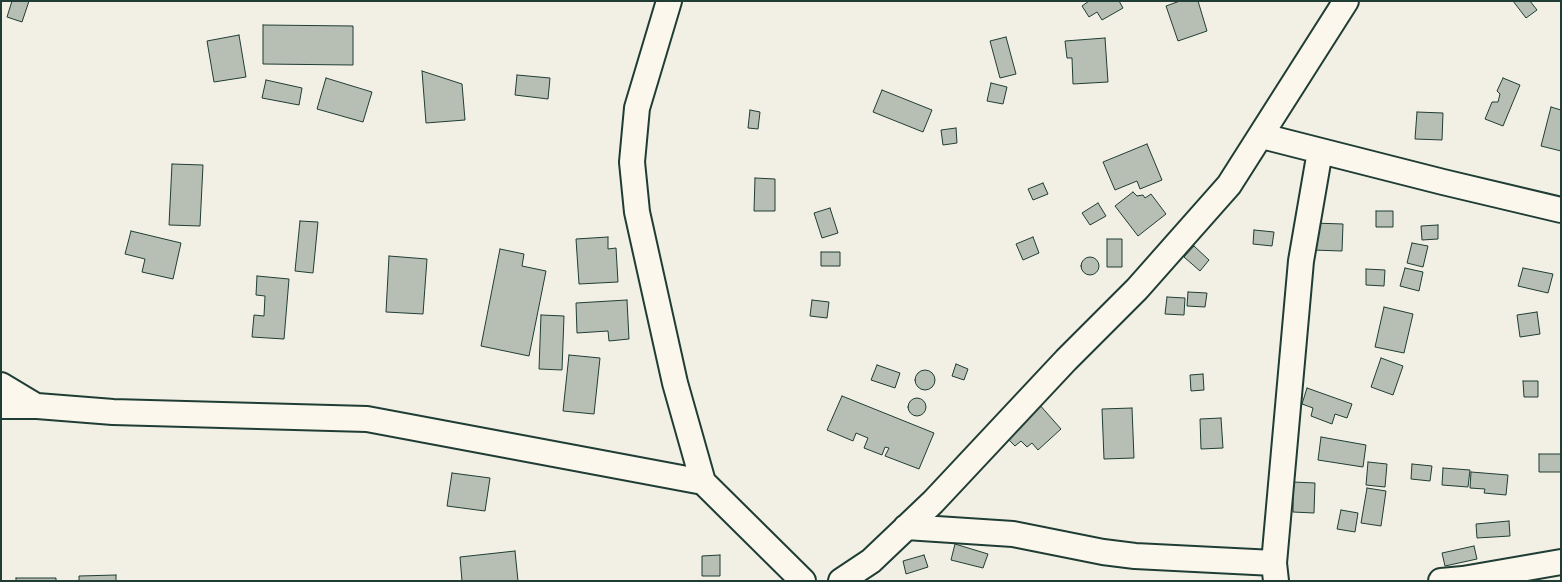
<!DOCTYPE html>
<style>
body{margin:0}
#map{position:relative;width:1562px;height:582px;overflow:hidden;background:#f2f0e5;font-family:"Balsamiq Sans",sans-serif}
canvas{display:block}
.frame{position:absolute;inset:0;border:2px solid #1f3d34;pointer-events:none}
</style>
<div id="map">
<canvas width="1562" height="582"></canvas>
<div class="frame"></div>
</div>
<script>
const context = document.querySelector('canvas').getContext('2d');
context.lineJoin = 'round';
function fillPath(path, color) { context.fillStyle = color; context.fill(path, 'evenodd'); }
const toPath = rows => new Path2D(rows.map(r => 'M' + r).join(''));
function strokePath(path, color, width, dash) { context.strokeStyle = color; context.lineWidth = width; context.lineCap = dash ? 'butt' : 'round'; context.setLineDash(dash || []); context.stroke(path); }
const building = toPath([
 [12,1,29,1,22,22,7,17,12,1],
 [1089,1,1119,1,1123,8,1102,20,1097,12,1089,17,1082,6,1089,1],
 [1180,1,1198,1,1207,31,1178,41,1166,6,1180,1],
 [1513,1,1530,1,1537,10,1526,18,1513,1],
 [263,25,353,26,353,65,263,64,263,25],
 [239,35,246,77,214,82,207,41,239,35],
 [1006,37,1016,74,1000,78,990,41,1006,37],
 [1105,38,1108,82,1073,84,1072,58,1067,58,1065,41,1105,38],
 [422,71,462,84,465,120,426,123,422,71],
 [517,75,550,78,548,99,515,95,517,75],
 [326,78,372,92,363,122,317,109,326,78],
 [1503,78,1520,85,1503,126,1485,119,1492,102,1498,102,1500,94,1497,91,1503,78],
 [266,80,302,88,299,105,262,98,266,80],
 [991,83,1007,87,1003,104,987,101,991,83],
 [882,90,932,110,923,132,873,112,882,90],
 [1551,107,1561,110,1561,151,1541,146,1551,107],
 [750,110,760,112,758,129,748,128,750,110],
 [1417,112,1443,113,1442,140,1415,139,1417,112],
 [956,128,957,143,943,145,941,130,956,128],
 [1147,144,1162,180,1140,189,1137,181,1115,190,1103,162,1147,144],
 [172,164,203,165,200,226,169,225,172,164],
 [755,178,775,179,775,211,754,211,755,178],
 [1043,183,1048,194,1033,200,1028,189,1043,183],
 [1133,192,1137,196,1143,195,1145,198,1151,194,1166,214,1138,236,1115,206,1133,192],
 [1098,203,1106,216,1090,225,1082,213,1098,203],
 [830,208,838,233,822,238,814,213,830,208],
 [1376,211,1393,211,1393,227,1376,227,1376,211],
 [300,221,318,222,313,273,295,271,300,221],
 [1313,223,1343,224,1342,251,1312,250,1313,223],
 [1438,225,1438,239,1422,240,1421,226,1438,225],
 [1254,230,1274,232,1272,246,1253,244,1254,230],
 [131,231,181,243,173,279,142,272,145,259,125,254,131,231],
 [608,237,608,249,616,248,618,282,579,284,576,239,608,237],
 [1033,237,1039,253,1023,260,1016,244,1033,237],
 [1107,239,1122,239,1122,267,1107,267,1107,239],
 [1412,243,1428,246,1423,267,1407,263,1412,243],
 [1194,246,1209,260,1200,271,1184,257,1194,246],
 [500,249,524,254,522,266,546,271,529,356,481,346,500,249],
 [821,252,840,252,840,266,821,266,821,252],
 [389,256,427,259,423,314,386,312,389,256],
 '1081 266a9 9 0 1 1 18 0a9 9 0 1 1-18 0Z',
 [1405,268,1423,272,1419,291,1400,286,1405,268],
 [1523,268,1553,274,1548,293,1518,286,1523,268],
 [1366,269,1385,270,1384,286,1366,285,1366,269],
 [257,276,289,279,284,339,252,337,254,315,264,316,265,296,256,295,257,276],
 [1188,292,1207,293,1205,307,1187,306,1188,292],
 [1167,297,1185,298,1184,315,1165,314,1167,297],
 [627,300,629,339,609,341,608,331,577,333,576,303,627,300],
 [812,300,829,302,827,318,810,316,812,300],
 [1384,307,1413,314,1404,353,1375,347,1384,307],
 [1537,312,1540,334,1520,337,1517,315,1537,312],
 [541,315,564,316,562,370,539,369,541,315],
 [569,355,600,358,594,414,563,411,569,355],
 [1381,358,1403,366,1393,395,1371,387,1381,358],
 [956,364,968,369,964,380,952,376,956,364],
 [877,365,900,373,895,388,871,380,877,365],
 '915 380a10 10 0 1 1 20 0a10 10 0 1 1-20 0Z',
 [1203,374,1204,390,1191,391,1190,375,1203,374],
 [1523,381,1538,381,1538,397,1524,397,1523,381],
 [1307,388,1352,404,1347,418,1335,414,1332,424,1311,416,1313,408,1302,404,1307,388],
 [842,396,934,433,919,469,885,456,889,448,885,447,882,455,864,448,868,438,856,433,853,441,827,430,842,396],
 '908 407a9 9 0 1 1 18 0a9 9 0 1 1-18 0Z',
 [1038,403,1061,429,1038,450,1032,443,1027,447,1021,441,1015,446,1003,434,1038,403],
 [1132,408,1134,458,1104,459,1102,409,1132,408],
 [1221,418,1223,448,1201,449,1200,419,1221,418],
 [1321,437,1366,445,1363,467,1318,460,1321,437],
 [1539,454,1561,454,1561,472,1539,472,1539,454],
 [1368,462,1387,464,1385,487,1366,485,1368,462],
 [1412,464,1432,466,1430,481,1411,479,1412,464],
 [1443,468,1470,470,1468,487,1442,485,1443,468],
 [1471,472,1508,475,1506,495,1484,493,1485,489,1470,488,1471,472],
 [452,473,490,478,485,511,447,506,452,473],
 [1293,482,1315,483,1314,513,1293,512,1293,482],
 [1367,488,1386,491,1381,526,1361,523,1367,488],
 [1341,510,1358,513,1355,532,1337,529,1341,510],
 [1509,521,1510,536,1477,538,1476,524,1509,521],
 [955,544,988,554,983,568,951,560,955,544],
 [1474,546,1477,559,1445,566,1442,553,1474,546],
 [515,551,518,581,462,581,460,557,515,551],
 [720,555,720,576,702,576,702,556,720,555],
 [924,555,928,567,906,574,903,561,924,555],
 [116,575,116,581,79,581,79,576,116,575],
 [16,578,56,578,56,581,16,581,16,578]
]);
fillPath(building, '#b7beb3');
strokePath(building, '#1f3d34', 1);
const minor = toPath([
 [669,1,637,108,632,162,637,212,675,383,703,482,803,581],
 [1262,136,1443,182,1561,210],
 [1,385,36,406],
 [1,406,37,406,113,412,367,419,703,482],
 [906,527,1013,534,1103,552,1135,556,1274,563],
 [841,581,871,561,933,502,1066,360,1137,289,1229,185,1346,1],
 [1276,581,1274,563,1301,261,1320,151],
 [1441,581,1463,579,1561,562]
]);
strokePath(minor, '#1f3d34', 28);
strokePath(minor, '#fbf7ec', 24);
</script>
